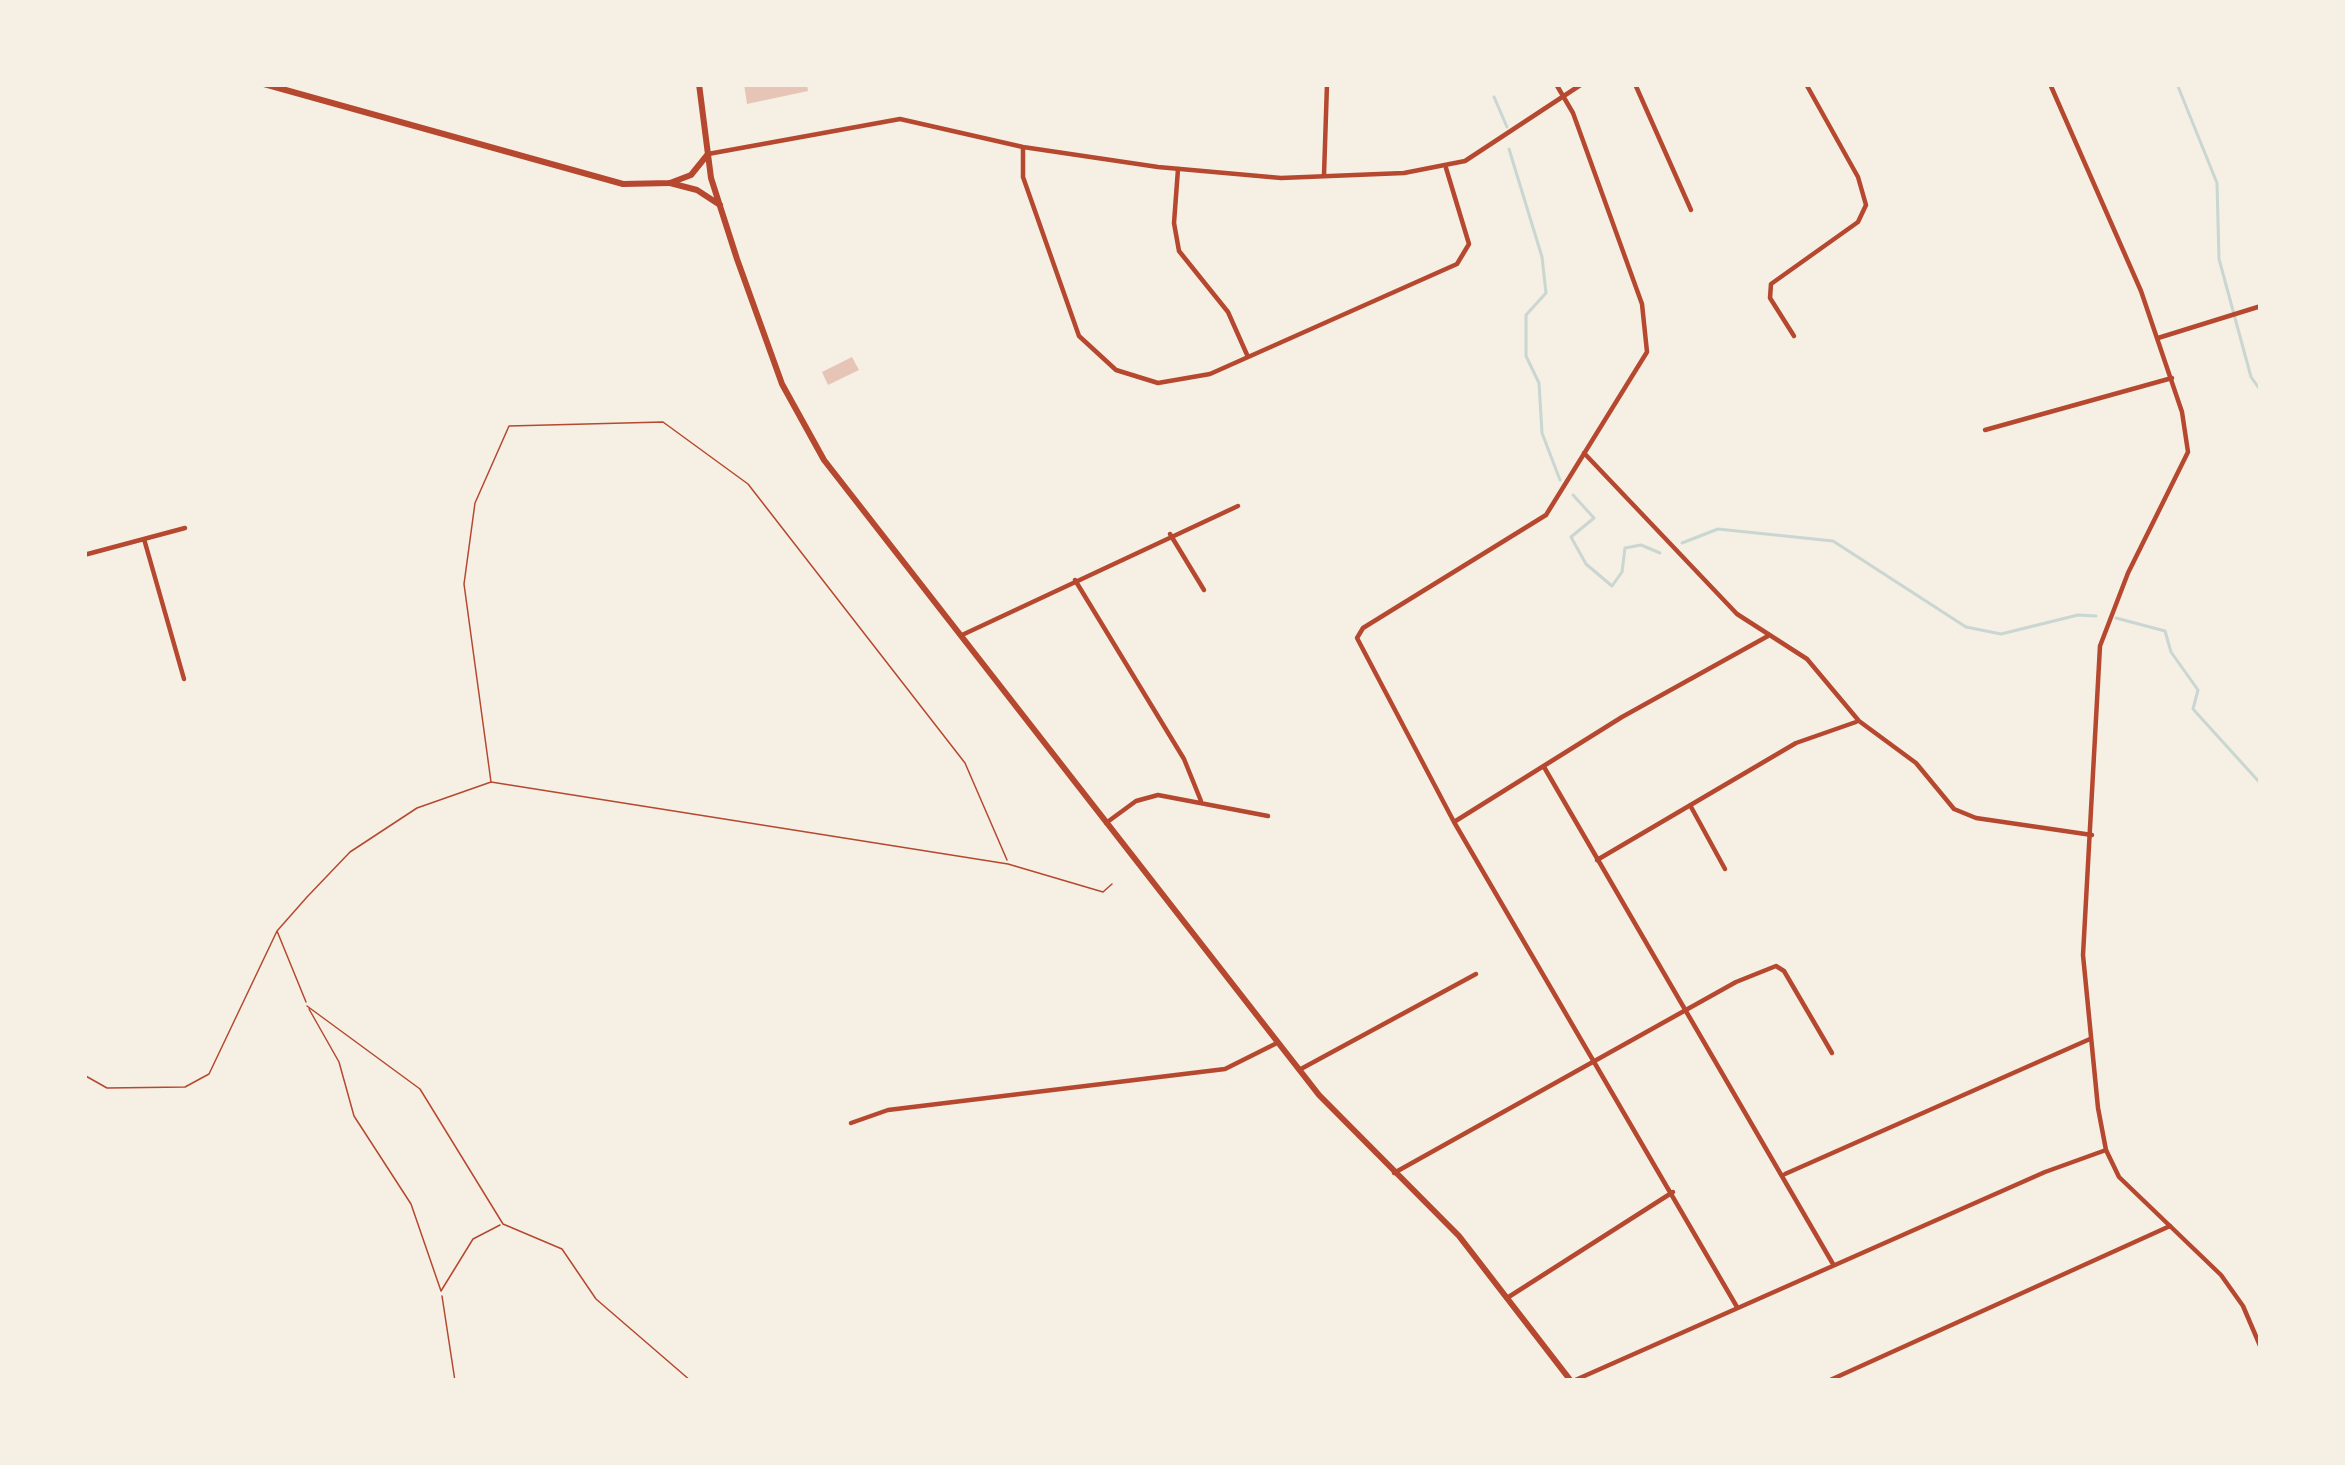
<!DOCTYPE html>
<style>
body{margin:0}
#map{position:relative;width:2345px;height:1465px;overflow:hidden;background:#f6efe4;font-family:"Roboto Serif",serif}
canvas{display:block}
.frame{position:absolute;inset:0;border:87px solid #f6efe4;pointer-events:none}
</style>
<div id="map">
<canvas width="2345" height="1465"></canvas>
<div class="frame"></div>
</div>
<script>
const context = document.querySelector('canvas').getContext('2d');
context.lineJoin = 'round';
const toPath = rows => new Path2D(rows.map(r => 'M' + r).join(''));
function strokePath(path, color, width, dash) { context.strokeStyle = color; context.lineWidth = width; context.lineCap = dash ? 'butt' : 'round'; context.setLineDash(dash || []); context.stroke(path); }
function fillPath(path, color) { context.fillStyle = color; context.fill(path, 'evenodd'); }
strokePath(toPath([
 [2177,84,2217,183,2219,259,2251,377,2261,391],
 [1494,97,1507,127],
 [1509,149,1542,257,1546,293,1526,315,1526,356,1539,383,1542,433,1560,480],
 [1573,495,1594,518,1571,537,1586,564,1612,586,1622,572,1625,548,1641,545,1660,553],
 [1682,543,1718,529,1833,541,1966,627,2001,634,2078,615,2096,616],
 [2116,618,2165,631,2171,652,2198,690,2193,709,2261,784]
]), '#c9d6d2', 3);
fillPath(toPath([
 [744,84,807,84,808,91,747,104],
 [852,357,859,370,828,385,822,372]
]), '#e6c5b7');
strokePath(toPath([
 [491,782,464,584,475,503,509,426,663,422,748,484,965,763,1007,860],
 [277,931,306,1002],
 [307,1006,420,1089,503,1224,562,1249,596,1299,691,1381],
 [309,1009,339,1062,354,1116,411,1204,441,1291,473,1239,500,1225],
 [84,1075,107,1088,185,1087,209,1074,277,931,307,897,350,852,417,808,491,782,1008,864,1103,892,1112,884],
 [442,1296,455,1381]
]), '#b5482f', 1.5);
strokePath(toPath([
 [1556,84,1573,113,1642,304,1647,352,1546,515,1363,628,1357,638,1454,822,1737,1307],
 [1635,84,1691,210],
 [1023,148,1023,177,1079,336,1116,370,1158,383,1210,374,1457,264,1469,244,1446,168],
 [1178,169,1174,223,1179,251,1228,312,1248,357],
 [1324,175,1327,84],
 [1794,336,1770,298,1771,284,1858,222,1866,205,1858,177,1806,84],
 [2158,338,2261,306],
 [1985,430,2172,378],
 [1584,453,1737,614,1807,659,1859,721,1916,763,1954,809,1976,818,2092,835],
 [1170,534,1204,590],
 [144,539,184,679],
 [84,555,185,528],
 [1075,580,1184,759,1201,801],
 [962,635,1238,506],
 [1544,767,1833,1264],
 [1690,805,1725,869],
 [1454,822,1622,717,1768,636],
 [1106,823,1136,801,1158,795,1268,816],
 [1597,860,1796,743,1856,722],
 [1299,1070,1476,974],
 [851,1123,888,1110,1225,1069,1277,1043],
 [1394,1173,1736,982,1776,966,1784,971,1832,1053],
 [1785,1174,2090,1039],
 [1507,1298,1673,1192],
 [1573,1381,2045,1172,2106,1150],
 [1828,1381,2170,1226]
]), '#b5482f', 4.5);
strokePath(toPath([
 [2050,84,2141,291,2182,412,2188,452,2128,573,2100,646,2083,955,2098,1108,2106,1150,2119,1177,2221,1275,2243,1306,2261,1348],
 [708,154,900,119,1023,147,1158,167,1281,178,1404,173,1465,161,1582,84]
]), '#b5482f', 4.5);
strokePath(toPath([
 [264,84,623,184,670,183,691,175,708,154]
]), '#b5482f', 6);
strokePath(toPath([
 [699,84,711,178,737,259,782,384,824,460,1319,1095,1459,1236,1571,1381],
 [670,183,697,190,720,205]
]), '#b5482f', 6);
</script>
